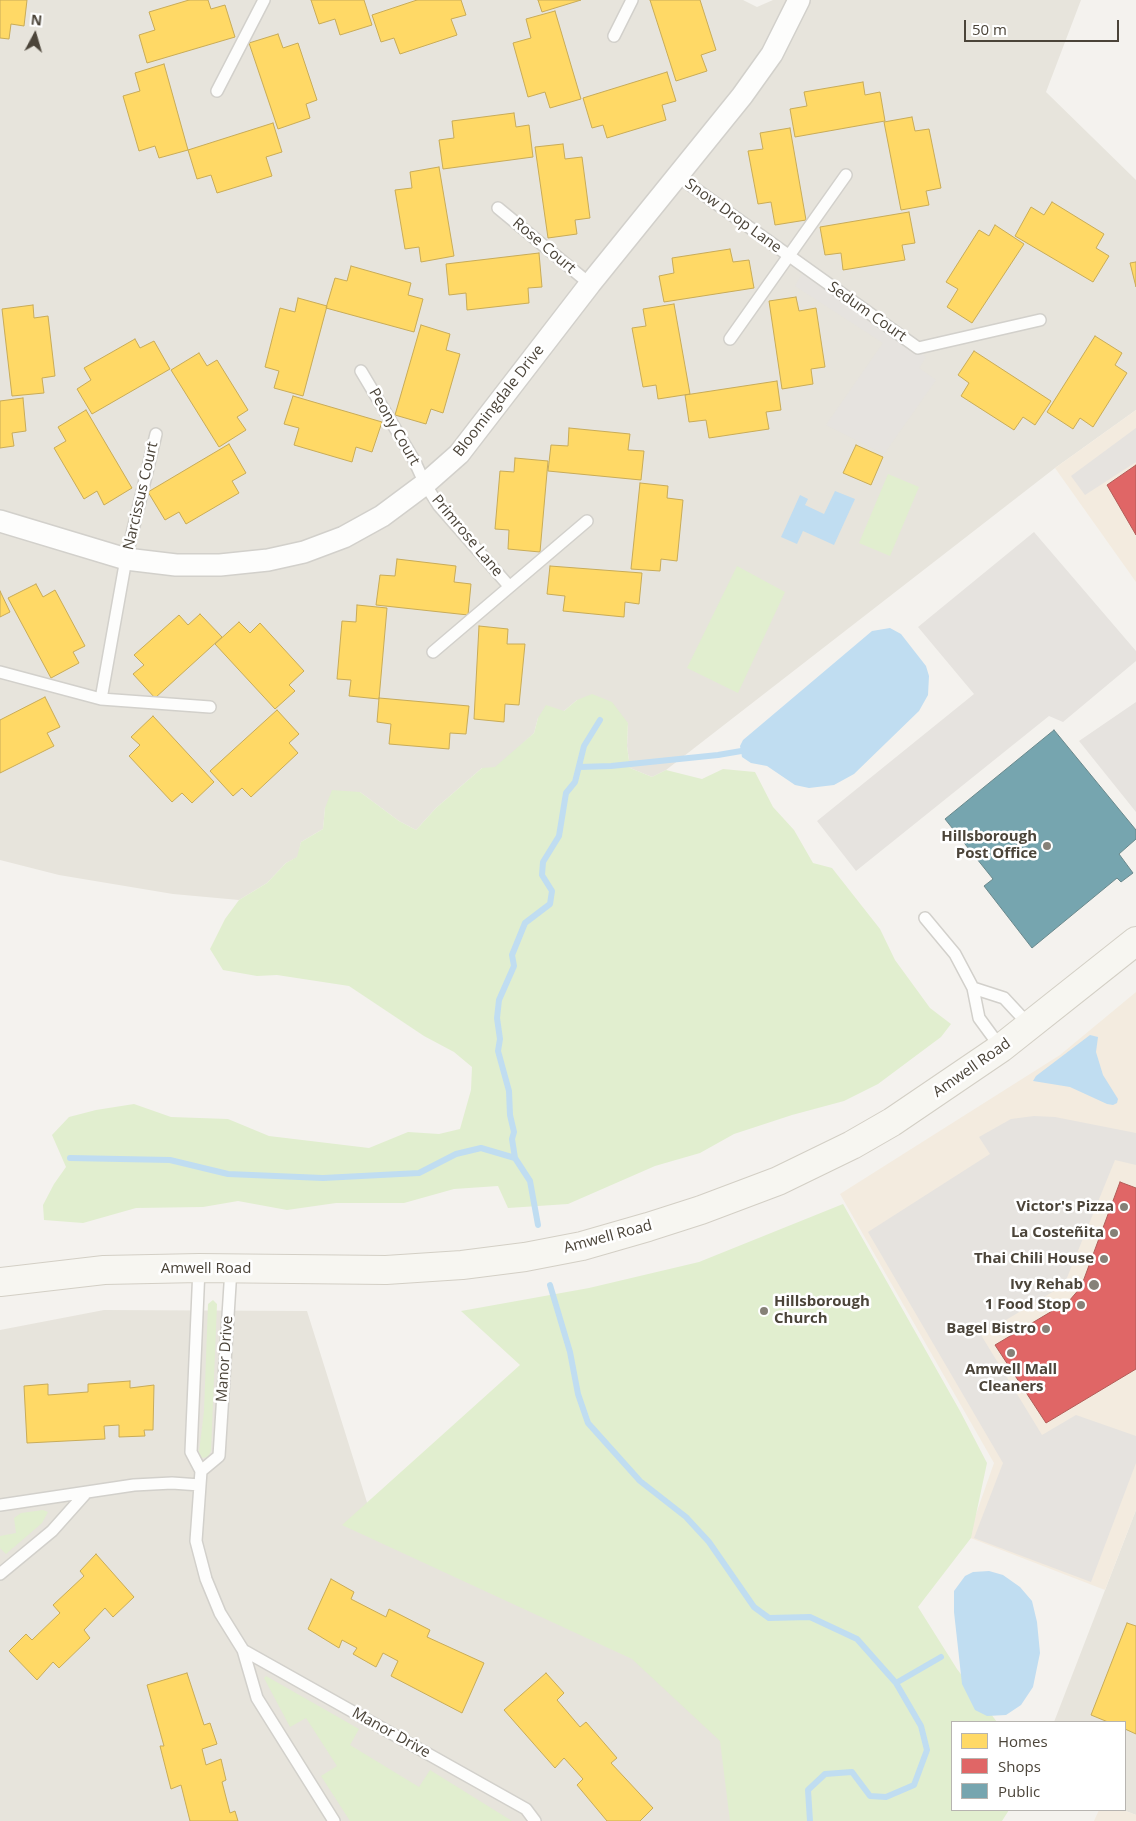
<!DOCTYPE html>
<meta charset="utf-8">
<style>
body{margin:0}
#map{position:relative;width:1136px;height:1821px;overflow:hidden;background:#f4f2ee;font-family:"Open Sans",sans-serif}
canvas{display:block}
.legend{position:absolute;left:951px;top:1721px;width:175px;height:90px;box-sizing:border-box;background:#fff;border:1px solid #b7b4b0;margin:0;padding:6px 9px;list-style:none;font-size:15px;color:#4b4439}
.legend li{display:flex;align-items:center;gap:10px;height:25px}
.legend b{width:25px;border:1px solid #b7b4b0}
.north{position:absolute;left:10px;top:10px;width:50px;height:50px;-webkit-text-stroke:4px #fff;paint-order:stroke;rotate:6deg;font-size:14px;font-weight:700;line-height:20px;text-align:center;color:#4b4439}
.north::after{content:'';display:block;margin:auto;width:18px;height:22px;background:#4b4439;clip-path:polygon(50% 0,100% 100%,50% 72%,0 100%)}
.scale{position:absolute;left:964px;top:20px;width:155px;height:22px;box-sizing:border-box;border:2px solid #4b4439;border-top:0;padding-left:6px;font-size:15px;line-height:18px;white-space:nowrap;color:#4b4439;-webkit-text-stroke:4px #fff;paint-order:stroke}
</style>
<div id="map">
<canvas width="1136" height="1821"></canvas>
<ul class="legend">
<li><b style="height:14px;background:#ffd966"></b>Homes</li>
<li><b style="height:14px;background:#e06666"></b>Shops</li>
<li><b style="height:14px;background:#76a5af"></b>Public</li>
</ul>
<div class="north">N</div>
<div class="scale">50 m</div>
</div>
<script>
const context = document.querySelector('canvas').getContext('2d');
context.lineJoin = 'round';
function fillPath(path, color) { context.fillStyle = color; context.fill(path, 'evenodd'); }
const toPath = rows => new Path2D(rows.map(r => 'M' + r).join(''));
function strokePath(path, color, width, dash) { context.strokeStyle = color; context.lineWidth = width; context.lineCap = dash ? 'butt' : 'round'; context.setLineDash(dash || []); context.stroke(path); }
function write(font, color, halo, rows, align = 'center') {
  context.font = font + ' "Open Sans",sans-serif'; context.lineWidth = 5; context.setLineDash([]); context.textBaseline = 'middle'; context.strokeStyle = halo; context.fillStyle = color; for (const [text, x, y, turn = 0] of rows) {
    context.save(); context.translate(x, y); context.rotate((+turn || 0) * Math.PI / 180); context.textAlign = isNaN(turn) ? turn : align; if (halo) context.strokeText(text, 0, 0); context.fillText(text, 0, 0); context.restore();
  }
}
fillPath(toPath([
 [0,0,743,0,757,7,773,0,1081,0,1046,92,1136,180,1136,410,1055,468,666,770,652,777,630,768,627,746,628,723,577,700,564,711,538,718,534,733,516,750,495,768,482,768,436,808,416,830,399,821,360,792,325,808,323,829,301,842,298,857,286,863,267,883,239,900,173,894,59,875,0,860],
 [104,1310,307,1311,376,1531,605,1623,730,1719,744,1821,0,1821,0,1330],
 [1136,1510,1136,1815,1123,1810,1125,1810,1125,1722,1054,1722]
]), '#e7e4dc');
fillPath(toPath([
 [1136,410,1136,582,1055,468],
 [1136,992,1136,1510,1105,1590,968,1537,994,1463,840,1194,1060,1055],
 [1099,1810,1123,1810,1136,1815,1136,1821,1094,1821]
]), '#f3ebdf');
fillPath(toPath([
 [888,474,919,487,890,556,859,543],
 [737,566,785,592,738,693,687,668],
 [592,694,612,702,628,723,627,746,630,768,652,777,666,770,702,779,723,769,755,772,773,807,794,830,813,863,832,868,880,929,895,960,930,1008,951,1024,941,1037,878,1084,844,1101,792,1115,734,1134,700,1153,655,1166,568,1204,508,1208,498,1186,454,1189,404,1203,336,1203,287,1210,238,1201,203,1207,136,1208,83,1223,44,1220,43,1205,54,1184,66,1167,52,1135,69,1117,96,1110,134,1104,171,1117,228,1119,269,1136,369,1148,408,1132,439,1134,460,1129,471,1090,472,1067,454,1052,424,1036,349,986,277,975,257,976,223,970,210,949,225,919,239,900,267,883,286,863,297,857,301,842,323,829,325,808,332,790,360,792,399,821,416,830,436,808,482,768,495,767,534,733,538,718,546,705,564,711,577,700],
 [843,1204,960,1411,987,1463,971,1538,918,1607,957,1669,997,1722,952,1722,952,1810,1009,1810,1002,1821,730,1821,720,1741,632,1659,342,1525,520,1365,461,1311,589,1288,699,1262],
 [213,1300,217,1304,211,1451,208,1457,202,1458,199,1452,204,1411,208,1304],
 [43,1510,48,1512,42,1523,6,1554,0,1548,0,1536,16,1533,14,1518,21,1513],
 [266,1676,359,1729,350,1745,419,1787,430,1770,512,1821,350,1821,321,1776,337,1766,306,1718,290,1727,264,1678]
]), '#e1eecf');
fillPath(toPath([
 [803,272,926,357,919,368,936,380,884,454,826,425,883,343,795,286],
 [1136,428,1136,462,1085,495,1071,476],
 [1034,532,1136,651,1136,661,1063,722,1049,716,856,871,817,821,974,694,918,627],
 [1136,702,1136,812,1079,741],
 [1034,1116,1055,1117,1136,1133,1136,1165,1115,1160,1064,1285,981,1335,1042,1435,1076,1415,1136,1436,1136,1463,1091,1582,974,1538,1003,1463,868,1232,990,1154,979,1137,1011,1119]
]), '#e6e3df');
fillPath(toPath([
 [835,491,855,499,834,545,803,531,797,544,781,537,800,495,808,499,805,505,824,514],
 [890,628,901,634,926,666,929,676,928,695,919,711,854,774,834,785,809,788,795,785,767,766,751,763,742,757,740,746,743,740,872,631],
 [1090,1035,1098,1037,1096,1052,1103,1075,1118,1099,1117,1103,1113,1105,1107,1104,1070,1087,1033,1081,1036,1076],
 [989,1571,1003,1575,1020,1587,1032,1601,1037,1622,1040,1653,1033,1687,1021,1705,1006,1715,987,1716,975,1710,962,1684,954,1612,954,1591,965,1576,973,1572]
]), '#c0ddf1');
const homes = toPath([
 [0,0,27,0,24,26,11,24,9,39,0,38,0,0],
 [189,0,208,0,211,9,225,5,235,37,147,63,139,35,155,30,149,12,189,0],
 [311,0,364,0,372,25,340,35,335,19,319,24,311,0],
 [417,0,461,0,466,15,451,19,457,35,400,54,394,38,381,42,372,15,417,0],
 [538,0,581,0,542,12,538,0],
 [650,0,700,0,716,50,701,55,707,71,676,81,650,0],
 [555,11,581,99,550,108,545,92,528,97,513,43,531,38,526,19,555,11],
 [278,34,283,48,298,43,317,100,306,104,310,118,278,129,249,43,278,34],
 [164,64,188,150,159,158,155,146,139,151,123,96,140,91,135,73,164,64],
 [667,72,676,101,662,105,666,120,607,138,603,125,592,128,583,98,667,72],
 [863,82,865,95,880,92,885,121,795,137,790,109,807,106,804,92,863,82],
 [514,113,516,127,529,125,533,157,443,169,439,140,454,138,452,121,514,113],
 [912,117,915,131,929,129,941,188,926,191,929,205,901,210,884,122,912,117],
 [273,123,282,152,266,157,272,176,217,193,211,175,197,179,188,150,273,123],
 [790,128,806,220,775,225,771,202,758,204,748,151,763,149,760,133,790,128],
 [563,144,565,159,582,157,590,218,575,220,577,234,548,238,535,147,563,144],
 [439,167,454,256,421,262,419,247,405,249,395,190,412,188,410,172,439,167],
 [1052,202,1104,234,1096,248,1109,256,1093,282,1015,236,1031,207,1044,215,1052,202],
 [909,212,915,243,902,245,905,260,843,270,841,253,825,255,820,227,909,212],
 [995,225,1024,244,972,323,947,307,958,289,946,282,979,230,989,236,995,225],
 [730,249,733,262,749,260,754,288,664,302,659,276,674,273,672,258,730,249],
 [539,253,542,287,528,288,529,303,467,310,466,293,449,295,446,264,539,253],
 [1136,262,1136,287,1130,263,1136,262],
 [351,266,411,283,408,295,423,299,414,332,326,308,335,278,347,281,351,266],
 [796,297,799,311,816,308,825,367,811,369,813,384,782,389,769,301,796,297],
 [298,298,327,306,303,396,274,388,279,371,265,367,280,308,295,312,298,298],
 [674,304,690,394,658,399,656,385,643,387,632,328,646,326,643,309,674,304],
 [33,305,34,318,48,316,55,376,42,378,44,393,12,396,2,309,33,305],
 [421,325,450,334,446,350,460,354,443,413,431,409,426,424,395,415,421,325],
 [1095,336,1122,353,1115,365,1127,373,1093,427,1080,418,1073,429,1047,412,1095,336],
 [135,339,140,348,154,341,170,369,92,414,77,389,91,380,84,368,135,339],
 [974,351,1051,401,1035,425,1023,417,1014,430,961,396,969,383,958,375,974,351],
 [199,353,207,366,217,360,248,410,237,417,246,430,219,447,171,370,199,353],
 [777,381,781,410,766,412,769,429,709,438,706,420,689,422,685,395,777,381],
 [293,396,382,422,372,452,356,447,352,462,294,445,299,428,284,424,293,396],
 [23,398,26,431,12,433,14,446,0,448,0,401,23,398],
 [86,410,132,488,104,505,97,491,84,499,54,448,66,441,58,427,86,410],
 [569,428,630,434,628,450,644,451,641,480,548,471,551,445,568,446,569,428],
 [229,444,246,473,232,481,239,493,186,524,179,512,165,520,148,492,229,444],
 [856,445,883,457,871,485,843,473,856,445],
 [515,458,548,461,540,552,508,549,509,530,495,529,500,471,514,472,515,458],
 [640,483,668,486,667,498,683,500,677,561,661,559,660,571,631,569,640,483],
 [397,559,456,566,454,582,471,584,468,615,376,605,380,575,395,576,397,559],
 [550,566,642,573,639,604,625,602,624,617,563,611,565,596,547,594,550,566],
 [36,584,43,597,55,590,85,646,73,652,79,663,51,678,8,598,36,584],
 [0,591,10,612,0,617,0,591],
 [357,605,387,608,379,699,349,696,351,680,337,679,342,621,356,622,357,605],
 [200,614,222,637,155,698,133,674,144,665,134,655,179,615,188,625,200,614],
 [239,622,250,633,260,623,304,671,289,685,295,691,275,709,215,644,239,622],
 [479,626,508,629,507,644,525,644,519,705,505,704,504,722,474,719,479,626],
 [45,697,60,727,47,733,54,746,0,773,0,720,45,697],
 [379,698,469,706,466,734,450,733,449,749,389,744,391,724,377,722,379,698],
 [277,710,299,734,289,743,298,753,251,797,242,788,233,796,210,771,277,710],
 [153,716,214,782,192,803,182,793,172,802,129,756,140,745,131,737,153,716],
 [130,1381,130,1388,154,1385,153,1430,144,1430,145,1436,119,1437,119,1425,104,1426,105,1439,27,1443,24,1386,48,1384,48,1395,88,1392,88,1384,130,1381],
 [96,1554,134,1597,113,1617,105,1608,84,1630,90,1638,59,1668,53,1662,37,1680,9,1651,26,1634,32,1640,60,1613,53,1605,84,1576,80,1571,96,1554],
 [331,1579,354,1592,351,1599,386,1617,389,1609,430,1630,427,1637,484,1663,462,1713,391,1676,398,1661,383,1653,376,1667,353,1654,357,1648,342,1640,339,1648,308,1629,331,1579],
 [1127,1623,1136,1626,1136,1734,1125,1729,1125,1722,1108,1722,1091,1715,1127,1623],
 [187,1673,204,1725,210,1723,217,1744,202,1749,206,1765,221,1759,226,1780,222,1782,230,1813,235,1811,238,1821,190,1821,181,1785,171,1789,160,1746,164,1746,147,1685,187,1673],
 [546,1673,564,1693,557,1700,580,1727,586,1722,617,1758,611,1763,653,1808,640,1821,607,1821,577,1785,583,1779,564,1758,555,1768,504,1710,546,1673]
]);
fillPath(homes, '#ffd966');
strokePath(homes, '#c9ac58', 1);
const shops = toPath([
 [1136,465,1136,535,1107,485,1136,465],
 [1120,1182,1136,1188,1136,1369,1046,1423,995,1345,1069,1301,1081,1287,1120,1182]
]);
fillPath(shops, '#e06666');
strokePath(shops, '#b35c58', 1);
const public = toPath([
 [1054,730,1136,830,1136,839,1119,854,1133,873,1121,882,1117,878,1032,948,984,886,993,879,945,819,1054,730]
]);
fillPath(public, '#76a5af');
strokePath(public, '#69888c', 1);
strokePath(toPath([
 [579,767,611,766,718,755,747,750],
 [70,1158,170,1160,228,1174,323,1178,419,1173,456,1154,481,1148,515,1158,530,1181,538,1225],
 [515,1158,512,1139,514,1132,510,1115,509,1091,498,1051,500,1039,497,1018,499,1000,514,966,512,955,525,923,550,904,552,891,542,875,543,862,559,836,566,793,575,782,584,746,600,720],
 [550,1285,570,1352,578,1394,588,1423,640,1481,686,1517,709,1542,754,1607,769,1618,810,1617,857,1639,896,1683,921,1726,927,1750,914,1785,886,1797,870,1796,852,1772,825,1774,808,1790,810,1821],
 [896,1683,941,1657]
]), '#c0ddf1', 6);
const lane = toPath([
 [614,36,632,0],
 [217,91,264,0],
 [679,177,918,348,1040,320],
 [498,208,590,284],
 [730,339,846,175],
 [361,371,414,460,425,484,439,506,509,586],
 [433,652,587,521],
 [0,672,101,699,126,559,156,434],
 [101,699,210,707],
 [925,918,955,954,973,988,979,1018,1001,1048],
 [973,988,1004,998,1030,1026],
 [199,1268,191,1452,201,1471,196,1541,206,1579,220,1613,243,1650,257,1698,334,1821],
 [201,1471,219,1456,231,1269],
 [0,1505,134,1485,172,1483,200,1485],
 [0,1574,52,1531,85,1494],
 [243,1650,526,1809,535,1821]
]);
const street = toPath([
 [0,521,126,559,176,565,220,565,268,560,304,552,344,537,382,516,425,484,459,454,590,284,742,96,772,54,799,0]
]);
const secondary = toPath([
 [0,1282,104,1270,199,1268,386,1270,462,1265,525,1257,582,1246,648,1227,701,1210,778,1181,852,1145,892,1122,1001,1048,1136,941]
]);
strokePath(lane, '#d2d0cb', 14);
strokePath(street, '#d2d0cb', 24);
strokePath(secondary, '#d3cfc5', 30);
strokePath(lane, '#fdfdfc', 11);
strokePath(street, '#fdfdfc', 21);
strokePath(secondary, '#f7f6f1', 28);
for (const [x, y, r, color] of [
 [1047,846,5,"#868178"],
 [1124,1207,5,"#868178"],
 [1114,1233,5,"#868178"],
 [1104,1259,5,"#868178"],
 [1094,1285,6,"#868178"],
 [1081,1305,5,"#868178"],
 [764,1311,5,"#868178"],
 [1046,1329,5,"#868178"],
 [1011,1353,5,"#868178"]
]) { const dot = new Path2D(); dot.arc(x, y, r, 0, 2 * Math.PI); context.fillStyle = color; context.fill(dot); strokePath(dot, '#fff', 2); }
write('15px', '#4b4439', '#fff', [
 ["Snow Drop Lane",733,216,36],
 ["Rose Court",544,246,40],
 ["Sedum Court",867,312,35],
 ["Bloomingdale Drive",499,401,-52],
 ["Peony Court",394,427,60],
 ["Narcissus Court",141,496,-77],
 ["Primrose Lane",467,536,50],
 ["Amwell Road",972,1068,-35],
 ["Amwell Road",608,1237,-15],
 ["Amwell Road",206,1269],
 ["Manor Drive",225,1359,-86],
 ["Manor Drive",391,1733,29]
]);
write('bold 15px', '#4b4439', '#fff', [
 ["Hillsborough",1037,837],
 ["Post Office",1037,854],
 ["Victor's Pizza",1114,1207],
 ["La Costeñita",1104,1233],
 ["Thai Chili House",1094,1259],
 ["Ivy Rehab",1083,1285],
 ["Hillsborough",774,1302,"left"],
 ["Church",774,1319,"left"],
 ["1 Food Stop",1071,1305],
 ["Bagel Bistro",1036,1329],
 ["Amwell Mall",1011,1370,"center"],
 ["Cleaners",1011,1387,"center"]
], 'right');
</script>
